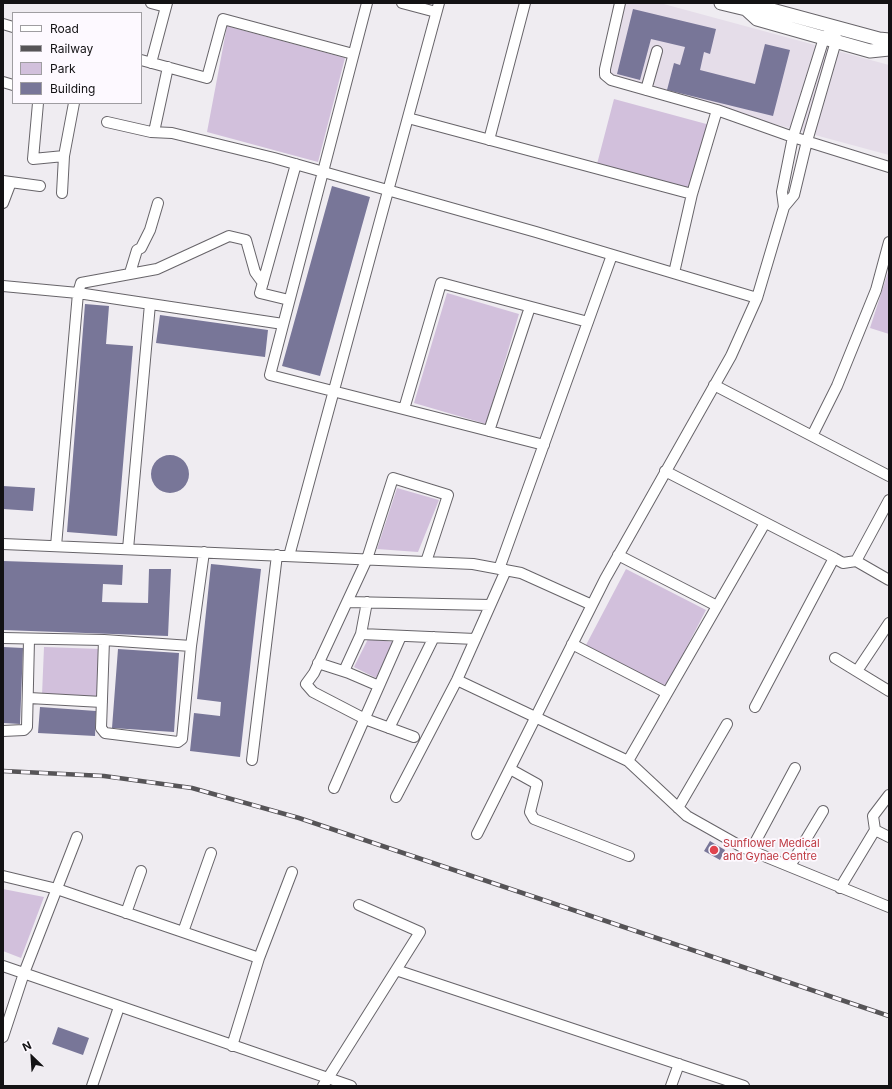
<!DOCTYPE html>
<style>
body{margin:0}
#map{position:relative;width:892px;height:1089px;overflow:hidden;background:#efecf1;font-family:Inter,sans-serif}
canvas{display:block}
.frame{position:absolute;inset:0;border:4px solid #131214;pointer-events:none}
.legend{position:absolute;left:12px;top:12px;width:130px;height:92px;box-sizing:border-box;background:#fdf9ff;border:1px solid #9f9da1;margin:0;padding:5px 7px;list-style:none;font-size:12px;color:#131214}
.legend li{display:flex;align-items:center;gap:8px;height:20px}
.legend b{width:20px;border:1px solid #9f9da1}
.north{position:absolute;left:12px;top:1037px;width:40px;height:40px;-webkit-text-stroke:3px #fdf9ff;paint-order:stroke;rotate:335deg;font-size:11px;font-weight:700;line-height:16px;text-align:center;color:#131214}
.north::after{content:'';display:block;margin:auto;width:14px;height:18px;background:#131214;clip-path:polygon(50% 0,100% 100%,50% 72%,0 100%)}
</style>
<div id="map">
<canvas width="892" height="1089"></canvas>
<div class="frame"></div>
<ul class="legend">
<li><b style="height:5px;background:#fff"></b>Road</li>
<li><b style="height:5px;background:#565457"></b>Railway</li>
<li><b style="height:11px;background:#d2c0dc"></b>Park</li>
<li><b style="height:11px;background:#787698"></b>Building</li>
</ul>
<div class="north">N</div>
</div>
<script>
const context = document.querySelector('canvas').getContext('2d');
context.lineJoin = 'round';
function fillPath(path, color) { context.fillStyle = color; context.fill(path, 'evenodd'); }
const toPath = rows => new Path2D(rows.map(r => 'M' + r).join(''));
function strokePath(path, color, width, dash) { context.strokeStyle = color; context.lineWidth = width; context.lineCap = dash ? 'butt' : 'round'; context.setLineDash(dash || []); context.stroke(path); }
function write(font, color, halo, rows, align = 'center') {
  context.font = font + ' Inter,sans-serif'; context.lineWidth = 3.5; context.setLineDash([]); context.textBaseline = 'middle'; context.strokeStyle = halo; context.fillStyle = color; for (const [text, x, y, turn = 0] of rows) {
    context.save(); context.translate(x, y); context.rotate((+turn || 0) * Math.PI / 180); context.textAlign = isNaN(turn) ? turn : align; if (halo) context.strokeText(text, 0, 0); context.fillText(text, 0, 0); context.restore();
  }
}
fillPath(toPath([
 [625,3,660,3,889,65,889,155,608,79]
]), '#e5dde9');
fillPath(toPath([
 [227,26,345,58,318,162,207,132],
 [614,99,710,125,692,189,597,164],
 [889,269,889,334,870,328],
 [447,293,519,314,486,424,414,403],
 [397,488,439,500,418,552,377,549],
 [626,569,706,610,666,687,586,645],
 [368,639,394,642,376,678,354,667],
 [44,647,101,649,99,698,42,695],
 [3,889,44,897,21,958,3,951]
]), '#d2c0dc');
fillPath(toPath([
 [633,9,716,29,710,54,704,52,700,70,755,84,765,44,790,50,773,116,667,90,674,63,680,65,685,47,651,39,640,80,617,74],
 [332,186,370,197,320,376,282,366],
 [85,304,109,306,106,344,133,346,117,536,67,532],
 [160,315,268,330,265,357,156,343],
 '151 474a19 19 0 1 1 38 0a19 19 0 1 1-38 0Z',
 [3,486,35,488,33,511,3,509],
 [3,561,123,565,122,585,103,584,102,602,148,603,149,569,171,569,168,636,3,630],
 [211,564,261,569,240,757,190,751,194,713,220,716,221,702,197,699],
 [3,647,23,648,20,724,3,723],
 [118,649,179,653,174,732,112,728],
 [40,707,96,711,95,736,38,733],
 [710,841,725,850,720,860,704,851],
 [58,1027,89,1038,83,1055,52,1044]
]), '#787698');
const minor = toPath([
 [151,3,166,7],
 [367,3,270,375,544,445],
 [402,3,436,12],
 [620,3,605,69,605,75,611,80,717,110,793,137,889,167],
 [3,24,13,27],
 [141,60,207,78,223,19,353,54],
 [151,63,167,3],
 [3,82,13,85],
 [646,90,657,51],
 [38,103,33,159,64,156],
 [408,118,692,194],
 [107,122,151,132,172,133,274,158,536,232,757,298],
 [154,132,168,67],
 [489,140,525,3],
 [3,181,40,186],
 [62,193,64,156,74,103],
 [3,203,11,182],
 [784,207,782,192,793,137,824,38,829,33],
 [130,273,137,250,141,248,150,230,158,203],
 [674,273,692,194,717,110],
 [3,286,78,293,283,324],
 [289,300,260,293,296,164],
 [714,385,889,476],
 [404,409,441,283,588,322],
 [489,431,530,307],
 [812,436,837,386,876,290,889,242],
 [665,471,834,558,843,563,856,561,889,580],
 [3,544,473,564,521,573,592,605],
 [56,546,78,293,81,283,157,269,229,236,246,240,255,272,263,283],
 [128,549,150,304],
 [618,555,717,606],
 [289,556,439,3],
 [856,561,889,500],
 [499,569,612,255],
 [347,602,490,605],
 [367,602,361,634,344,671,379,686],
 [361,634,475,639],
 [3,638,104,640,191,646],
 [104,640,101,728,105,733,178,742,182,739,191,646,204,552],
 [572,644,667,693],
 [835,658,889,691],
 [318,663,349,673],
 [857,671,889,623],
 [457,680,628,761,687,816,742,847,889,907],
 [29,698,102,702],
 [755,707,834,558],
 [389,728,434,637],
 [3,731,24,730,27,727,29,640],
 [414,737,365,719,313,692,306,684,314,673,367,559,393,478,448,495,426,562],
 [252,760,277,555],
 [628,761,765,523],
 [510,769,537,784,530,812,534,819,629,856],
 [334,788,401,636],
 [396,797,457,680,506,570],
 [678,808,727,724],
 [875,830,889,837],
 [477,834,605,579,731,356,757,298,784,207,794,195,807,141,836,41,835,27],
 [751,850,795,768],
 [790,866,823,811],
 [3,876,57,889,259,958],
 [840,888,875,830,873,816,889,795],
 [126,913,141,871],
 [183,932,211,853],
 [3,966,351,1086],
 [396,970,744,1086],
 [3,1037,24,973,77,837],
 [232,1046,259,958,292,872],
 [92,1086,119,1007],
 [323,1086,420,932,359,905],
 [671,1086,679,1064]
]);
const major = toPath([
 [721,3,746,9,757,19,870,51,889,49],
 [746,9,761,7,879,39,889,40]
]);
strokePath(minor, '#676469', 12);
strokePath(major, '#676469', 15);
strokePath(minor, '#fff', 10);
strokePath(major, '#fff', 13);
const rail = toPath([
 [3,771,104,776,192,788,299,818,889,1016]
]);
strokePath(rail, '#565457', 4.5);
strokePath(rail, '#fdf9ff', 3, [9]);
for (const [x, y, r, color] of [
 [714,850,5,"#e0444e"]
]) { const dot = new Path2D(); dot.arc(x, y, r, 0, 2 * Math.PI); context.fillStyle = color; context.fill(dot); strokePath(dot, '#fdf9ff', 1.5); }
write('11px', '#be3a42', '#fdf9ff', [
 ["Sunflower Medical",723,844],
 ["and Gynae Centre",723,857]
], 'left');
</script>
